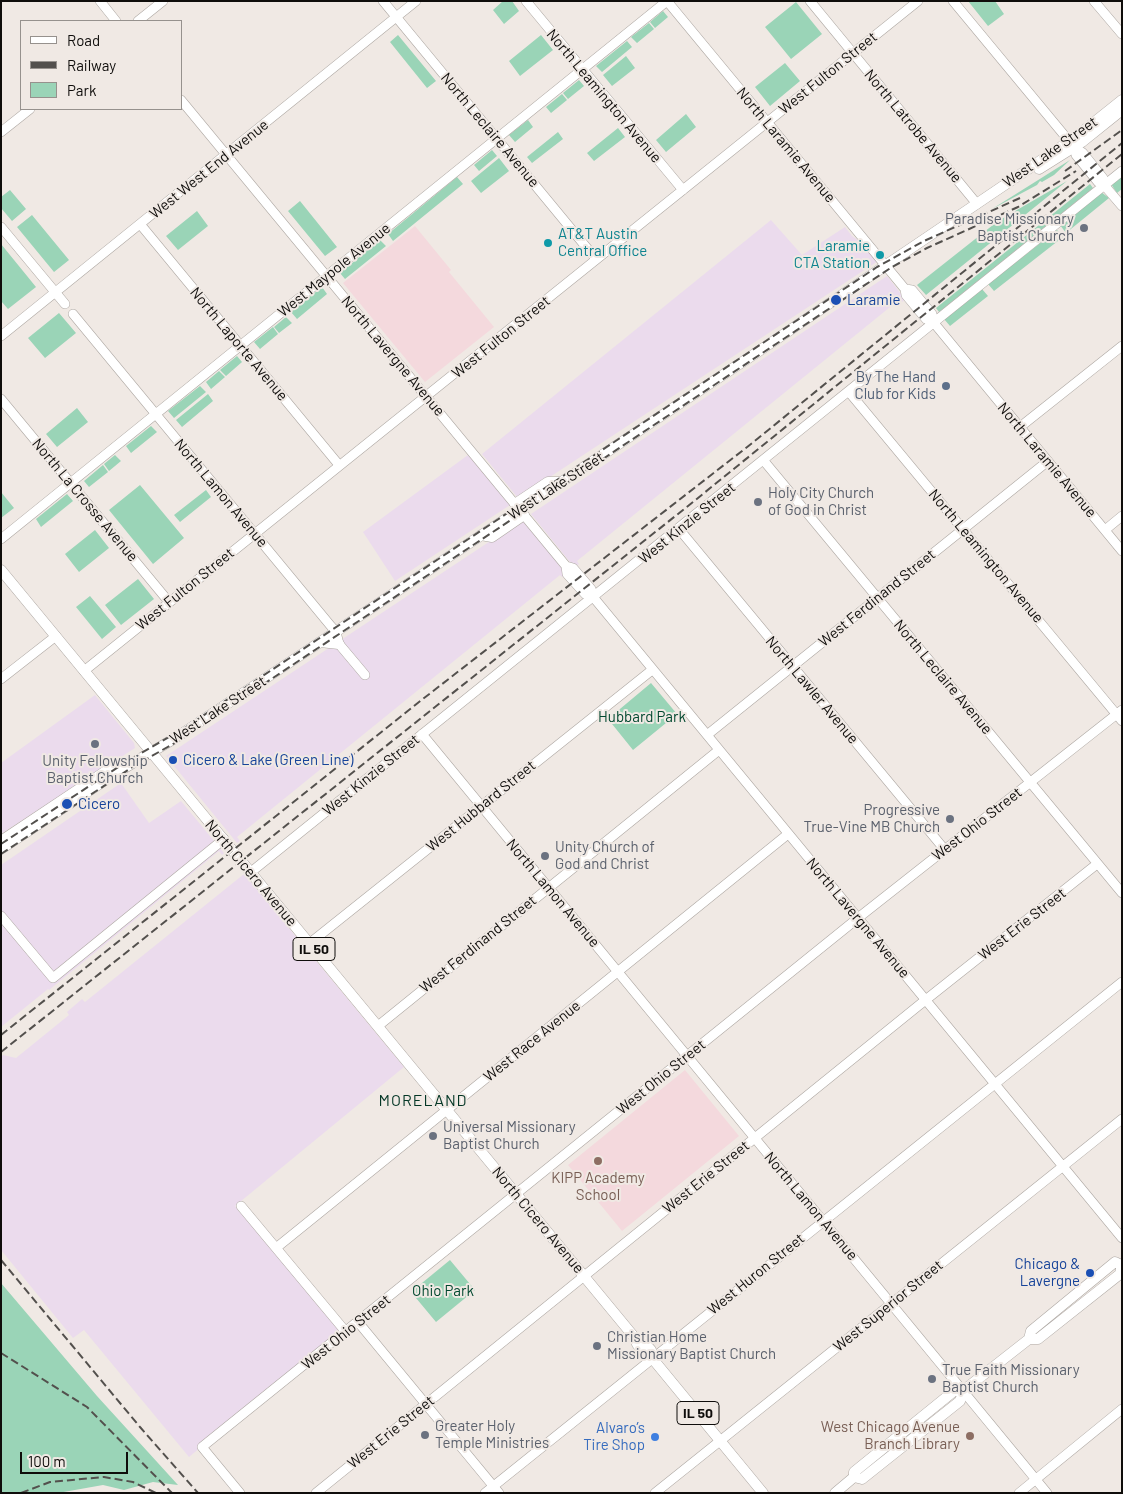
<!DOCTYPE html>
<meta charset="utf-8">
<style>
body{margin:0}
#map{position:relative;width:1123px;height:1494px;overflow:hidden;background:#f0e9e4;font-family:Barlow,sans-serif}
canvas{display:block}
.frame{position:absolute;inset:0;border:2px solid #0f0d0b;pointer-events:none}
.legend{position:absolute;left:20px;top:20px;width:162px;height:90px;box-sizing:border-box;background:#f0e9e4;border:1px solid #96918d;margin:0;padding:6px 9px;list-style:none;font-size:15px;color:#0f0d0b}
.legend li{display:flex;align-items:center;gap:10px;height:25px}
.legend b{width:25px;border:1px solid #96918d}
.scale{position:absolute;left:20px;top:1452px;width:108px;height:22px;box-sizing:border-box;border:2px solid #0f0d0b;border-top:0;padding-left:6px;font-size:15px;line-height:18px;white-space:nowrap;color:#0f0d0b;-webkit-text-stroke:4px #f0e9e4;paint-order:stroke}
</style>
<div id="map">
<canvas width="1123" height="1494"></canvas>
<div class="frame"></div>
<ul class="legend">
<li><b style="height:6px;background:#fff"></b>Road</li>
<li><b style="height:6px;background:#53504d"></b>Railway</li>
<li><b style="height:14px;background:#9ad4b7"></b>Park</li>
</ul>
<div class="scale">100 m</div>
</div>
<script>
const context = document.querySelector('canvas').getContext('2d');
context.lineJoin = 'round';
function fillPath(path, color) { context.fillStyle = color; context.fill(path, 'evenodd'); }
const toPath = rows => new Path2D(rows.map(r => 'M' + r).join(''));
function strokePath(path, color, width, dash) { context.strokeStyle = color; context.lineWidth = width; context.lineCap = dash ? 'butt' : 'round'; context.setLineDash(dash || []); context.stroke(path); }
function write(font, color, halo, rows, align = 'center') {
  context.font = font + ' Barlow,sans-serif'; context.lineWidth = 4; context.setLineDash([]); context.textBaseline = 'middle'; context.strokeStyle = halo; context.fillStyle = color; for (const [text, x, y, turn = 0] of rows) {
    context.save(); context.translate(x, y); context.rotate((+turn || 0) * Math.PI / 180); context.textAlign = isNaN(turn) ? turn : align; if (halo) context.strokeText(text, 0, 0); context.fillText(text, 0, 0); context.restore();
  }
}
fillPath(toPath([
 [771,220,802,255,845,227,852,236,866,246,878,261,518,498,482,454],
 [887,276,905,299,902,302,900,299,577,561,579,564,574,567,531,514],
 [468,455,510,505,395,581,363,532],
 [522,520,561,567,565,575,562,577,560,575,237,837,240,841,237,843,166,756],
 [95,695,134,743,135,748,1,834,1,763],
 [121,783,149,823,181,801,224,853,222,855,219,851,49,990,48,989,1,1027,1,865],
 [244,874,404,1067,235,1206,341,1331,189,1457,84,1330,73,1338,1,1250,1,1057,3,1055,16,1058,69,1015,67,1012,82,999,85,1002]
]), '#ebdbed');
fillPath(toPath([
 [415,226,451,270,449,272,494,327,425,382,343,283],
 [685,1070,739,1136,622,1231,568,1165]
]), '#f4d9dd');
fillPath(toPath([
 [503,1,512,1,519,11,504,24,493,10],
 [968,1,995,1,1004,14,988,26],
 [796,2,822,34,791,59,765,27],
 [663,11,668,17,655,28,650,22],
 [649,23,654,29,637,43,631,37],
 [398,35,436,81,427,88,390,42],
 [541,35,553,50,520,76,509,61],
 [627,41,632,47,602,72,596,66],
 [626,56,635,68,612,86,603,75],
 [785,63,800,81,770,106,755,87],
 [579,80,584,86,568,99,563,93],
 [562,94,567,100,551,113,546,107],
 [686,114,696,127,666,152,656,140],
 [528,120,533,127,515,142,509,135],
 [618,128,625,137,594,161,587,153],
 [558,132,563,139,532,163,527,157],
 [492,150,497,156,479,171,474,165],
 [499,158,509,171,481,193,471,181],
 [1070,160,1054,175,1042,182,1040,181,1037,185,992,209],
 [1122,175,1122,189,1117,193,1111,184],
 [457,177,463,184,393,241,388,234],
 [1067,181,926,295,917,285,998,221],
 [1090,184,1093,188,939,312,936,308],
 [10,190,26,209,12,221,1,208,1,197],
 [1101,192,1109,198,1066,233,1060,225],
 [300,201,337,247,325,256,288,211],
 [197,211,208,226,178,250,166,236],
 [32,215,69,260,54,272,17,227],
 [1057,230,1063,237,994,291,988,284],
 [380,240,386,246,345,279,340,273],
 [1,244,36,287,8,309,1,301],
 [322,287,327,294,297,319,291,312],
 [982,289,988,296,950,326,944,319],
 [59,313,76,333,45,358,28,338],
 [286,317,292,323,279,333,274,327],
 [273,327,278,334,260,349,254,342],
 [237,356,242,362,226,376,220,370],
 [219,371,225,377,211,389,206,382],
 [200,386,206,392,174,418,168,411],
 [208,394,213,401,182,427,176,420],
 [77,408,88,422,57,447,46,434],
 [151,426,157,432,131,453,126,446],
 [115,455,121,461,109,471,104,464],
 [103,465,108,472,89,487,84,481],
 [140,485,184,538,153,564,109,510],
 [206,490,211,497,180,522,174,515],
 [1,492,14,508,1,518],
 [67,494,73,501,41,527,36,519],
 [95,530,109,548,79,572,65,554],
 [138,579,154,599,121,625,105,605],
 [90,596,116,627,102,639,76,607],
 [651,683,677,714,633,750,608,719],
 [450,1260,475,1290,436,1322,411,1292],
 [1,1283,97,1396,178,1485,153,1482,124,1490,103,1485,58,1493,1,1493]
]), '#9ad4b7');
const minor = toPath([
 [100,1,116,21],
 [383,1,596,259],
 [526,1,683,190],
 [667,1,905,289,906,295,926,319,934,323,1122,551],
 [810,1,977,204],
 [953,1,1074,147,1083,153,1103,178,1104,185],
 [1094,1,1122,34],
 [138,21,163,1],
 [181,100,566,566,567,574,585,594,594,598],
 [1,132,30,109],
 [1074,147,1076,155,1098,182,1104,185,1122,206],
 [140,224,339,465],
 [1,227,65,304],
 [905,289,912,290,932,314,934,323],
 [73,314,330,625,336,632,339,644,365,675],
 [1,336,416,1],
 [849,392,1122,721],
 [1,399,169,602],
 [1020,427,1122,346],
 [764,461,1122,893],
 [679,529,945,850],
 [1105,530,1122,516],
 [1,539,667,1],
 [566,566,573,568,591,589,594,598,1122,1238],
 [84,671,918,1],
 [1,679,56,636],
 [422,734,1047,1493],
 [707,735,1048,461],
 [251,872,1122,171],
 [1,916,53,978,224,839],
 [310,943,652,670],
 [378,1026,719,750],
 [241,1206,346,1332],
 [276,1248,788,834],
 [358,1322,499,1493],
 [240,1493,202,1447,858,918,1122,710],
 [316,1493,918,1006,1097,864],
 [485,1493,1122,982],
 [655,1493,1122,1119],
 [1019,1493,1122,1409]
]);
const major = toPath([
 [1039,169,1082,142,1122,110],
 [515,504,548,482,561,482],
 [481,535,492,537,524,515],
 [1,570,635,1338,637,1344,643,1352,652,1358,763,1493],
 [320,642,339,644],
 [1,841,106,771,114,768],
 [1,849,116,773,177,737,759,351,1077,136,1122,100],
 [635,1338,642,1340,651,1350,652,1358],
 [1029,1339,1031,1331,1115,1262,1121,1265],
 [854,1477,862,1479,960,1401,964,1390,1029,1339,1038,1339,1120,1274,1122,1264],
 [835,1493,854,1477,854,1472,954,1391,964,1390]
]);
strokePath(minor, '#ada7a2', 10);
strokePath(major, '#ada7a2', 11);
strokePath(minor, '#fff', 9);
strokePath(major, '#fff', 10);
strokePath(toPath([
 [1065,171,1122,130],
 [1,844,129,760,183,729,877,267,924,241,1020,198],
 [1,854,131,768,178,741,892,267,927,248,1018,207,1076,171],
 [1,1035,419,702,751,444,1122,143],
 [1,1052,693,502,1122,154],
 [1,1260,140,1427,198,1493],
 [1,1353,87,1407,172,1493],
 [21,1493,50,1482,104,1477,133,1482,156,1493]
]), '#53504d', 2, [8, 4]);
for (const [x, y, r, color] of [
 [1084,228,5,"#6b7280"],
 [548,243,5,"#0f9aa8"],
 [880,255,5,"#0f9aa8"],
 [836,300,6,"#1a4fb4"],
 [946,386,5,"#5c6f8a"],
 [758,502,5,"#6b7280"],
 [95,744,5,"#6b7280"],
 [173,760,5,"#1a4fb4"],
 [67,804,6,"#1a4fb4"],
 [950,819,5,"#6b7280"],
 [545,856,5,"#6b7280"],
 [433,1136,5,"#6b7280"],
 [598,1161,5,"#8d6e63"],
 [1090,1273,5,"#1a4fb4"],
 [597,1346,5,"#6b7280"],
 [932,1379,5,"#6b7280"],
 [425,1435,5,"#6b7280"],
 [970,1436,5,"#8d6e63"],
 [655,1437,5,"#3f7fe0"]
]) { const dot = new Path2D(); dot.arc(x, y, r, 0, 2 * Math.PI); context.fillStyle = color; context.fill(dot); strokePath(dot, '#f0e9e4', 2); }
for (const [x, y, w] of [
 [314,949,42],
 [698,1413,42]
]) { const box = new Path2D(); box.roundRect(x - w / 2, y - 11.5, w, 23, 4); context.fillStyle = '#f0e9e4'; context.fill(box); strokePath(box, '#0f0d0b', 1); }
write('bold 14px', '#0f0d0b', null, [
 ["IL 50",314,949],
 ["IL 50",698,1413]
]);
write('15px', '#0f0d0b', '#f0e9e4', [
 ["West Fulton Street",828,73,-39],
 ["North Leamington Avenue",604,96,50],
 ["North Latrobe Avenue",913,126,50],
 ["North Leclaire Avenue",490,130,50],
 ["North Laramie Avenue",786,145,50],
 ["West Lake Street",1050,152,-35],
 ["West West End Avenue",209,169,-39],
 ["West Maypole Avenue",334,270,-39],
 ["West Fulton Street",501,337,-39],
 ["North Laporte Avenue",239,344,50],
 ["North Lavergne Avenue",393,356,50],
 ["North Laramie Avenue",1047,460,50],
 ["West Lake Street",556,486,-33],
 ["North Lamon Avenue",221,493,50],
 ["North La Crosse Avenue",85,500,50],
 ["West Kinzie Street",687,523,-39],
 ["North Leamington Avenue",986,556,50],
 ["West Fulton Street",185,589,-39],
 ["West Ferdinand Street",877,598,-39],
 ["North Leclaire Avenue",943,677,50],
 ["North Lawler Avenue",812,690,50],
 ["West Lake Street",218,710,-33],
 ["West Kinzie Street",371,775,-39],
 ["West Hubbard Street",481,806,-39],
 ["West Ohio Street",977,824,-38],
 ["North Cicero Avenue",251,873,50],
 ["North Lamon Avenue",553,893,50],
 ["North Lavergne Avenue",858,918,50],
 ["West Erie Street",1022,924,-38],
 ["West Ferdinand Street",478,944,-39],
 ["West Race Avenue",532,1041,-39],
 ["West Ohio Street",661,1077,-39],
 ["West Erie Street",706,1177,-39],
 ["North Lamon Avenue",811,1206,50],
 ["North Cicero Avenue",538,1220,50],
 ["West Huron Street",756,1274,-39],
 ["West Superior Street",888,1306,-39],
 ["West Ohio Street",346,1332,-39],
 ["West Erie Street",391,1432,-39]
]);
write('15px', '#5b616d', '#f0e9e4', [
 ["Paradise Missionary",1074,219,"right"],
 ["Baptist Church",1074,236,"right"],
 ["Holy City Church",768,493],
 ["of God in Christ",768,510],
 ["Unity Fellowship",95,761,"center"],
 ["Baptist Church",95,778,"center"],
 ["Progressive",940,810,"right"],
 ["True-Vine MB Church",940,827,"right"],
 ["Unity Church of",555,847],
 ["God and Christ",555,864],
 ["Universal Missionary",443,1127],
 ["Baptist Church",443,1144],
 ["Christian Home",607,1337],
 ["Missionary Baptist Church",607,1354],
 ["True Faith Missionary",942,1370],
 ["Baptist Church",942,1387],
 ["Greater Holy",435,1426],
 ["Temple Ministries",435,1443]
], 'left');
write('15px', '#0d838f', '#f0e9e4', [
 ["AT&T Austin",558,234],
 ["Central Office",558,251],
 ["Laramie",870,246,"right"],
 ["CTA Station",870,263,"right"]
], 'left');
write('15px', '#164399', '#f0e9e4', [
 ["Laramie",847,300],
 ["Cicero & Lake (Green Line)",183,760],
 ["Cicero",78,804],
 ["Chicago &",1080,1264,"right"],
 ["Lavergne",1080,1281,"right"]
], 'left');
write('15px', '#4e5e75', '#f0e9e4', [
 ["By The Hand",936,377],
 ["Club for Kids",936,394]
], 'right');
write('15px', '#00482f', '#f0e9e4', [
 ["Hubbard Park",642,717],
 ["Ohio Park",443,1291]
]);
write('15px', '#785e54', '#f0e9e4', [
 ["KIPP Academy",598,1178],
 ["School",598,1195],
 ["West Chicago Avenue",960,1427,"right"],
 ["Branch Library",960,1444,"right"]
]);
write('15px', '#366cbe', '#f0e9e4', [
 ["Alvaro’s",645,1428],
 ["Tire Shop",645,1445]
], 'right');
context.letterSpacing = '1px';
write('16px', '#033625', '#f0e9e4', [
 ["MORELAND",423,1101]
]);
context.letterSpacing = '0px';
</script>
